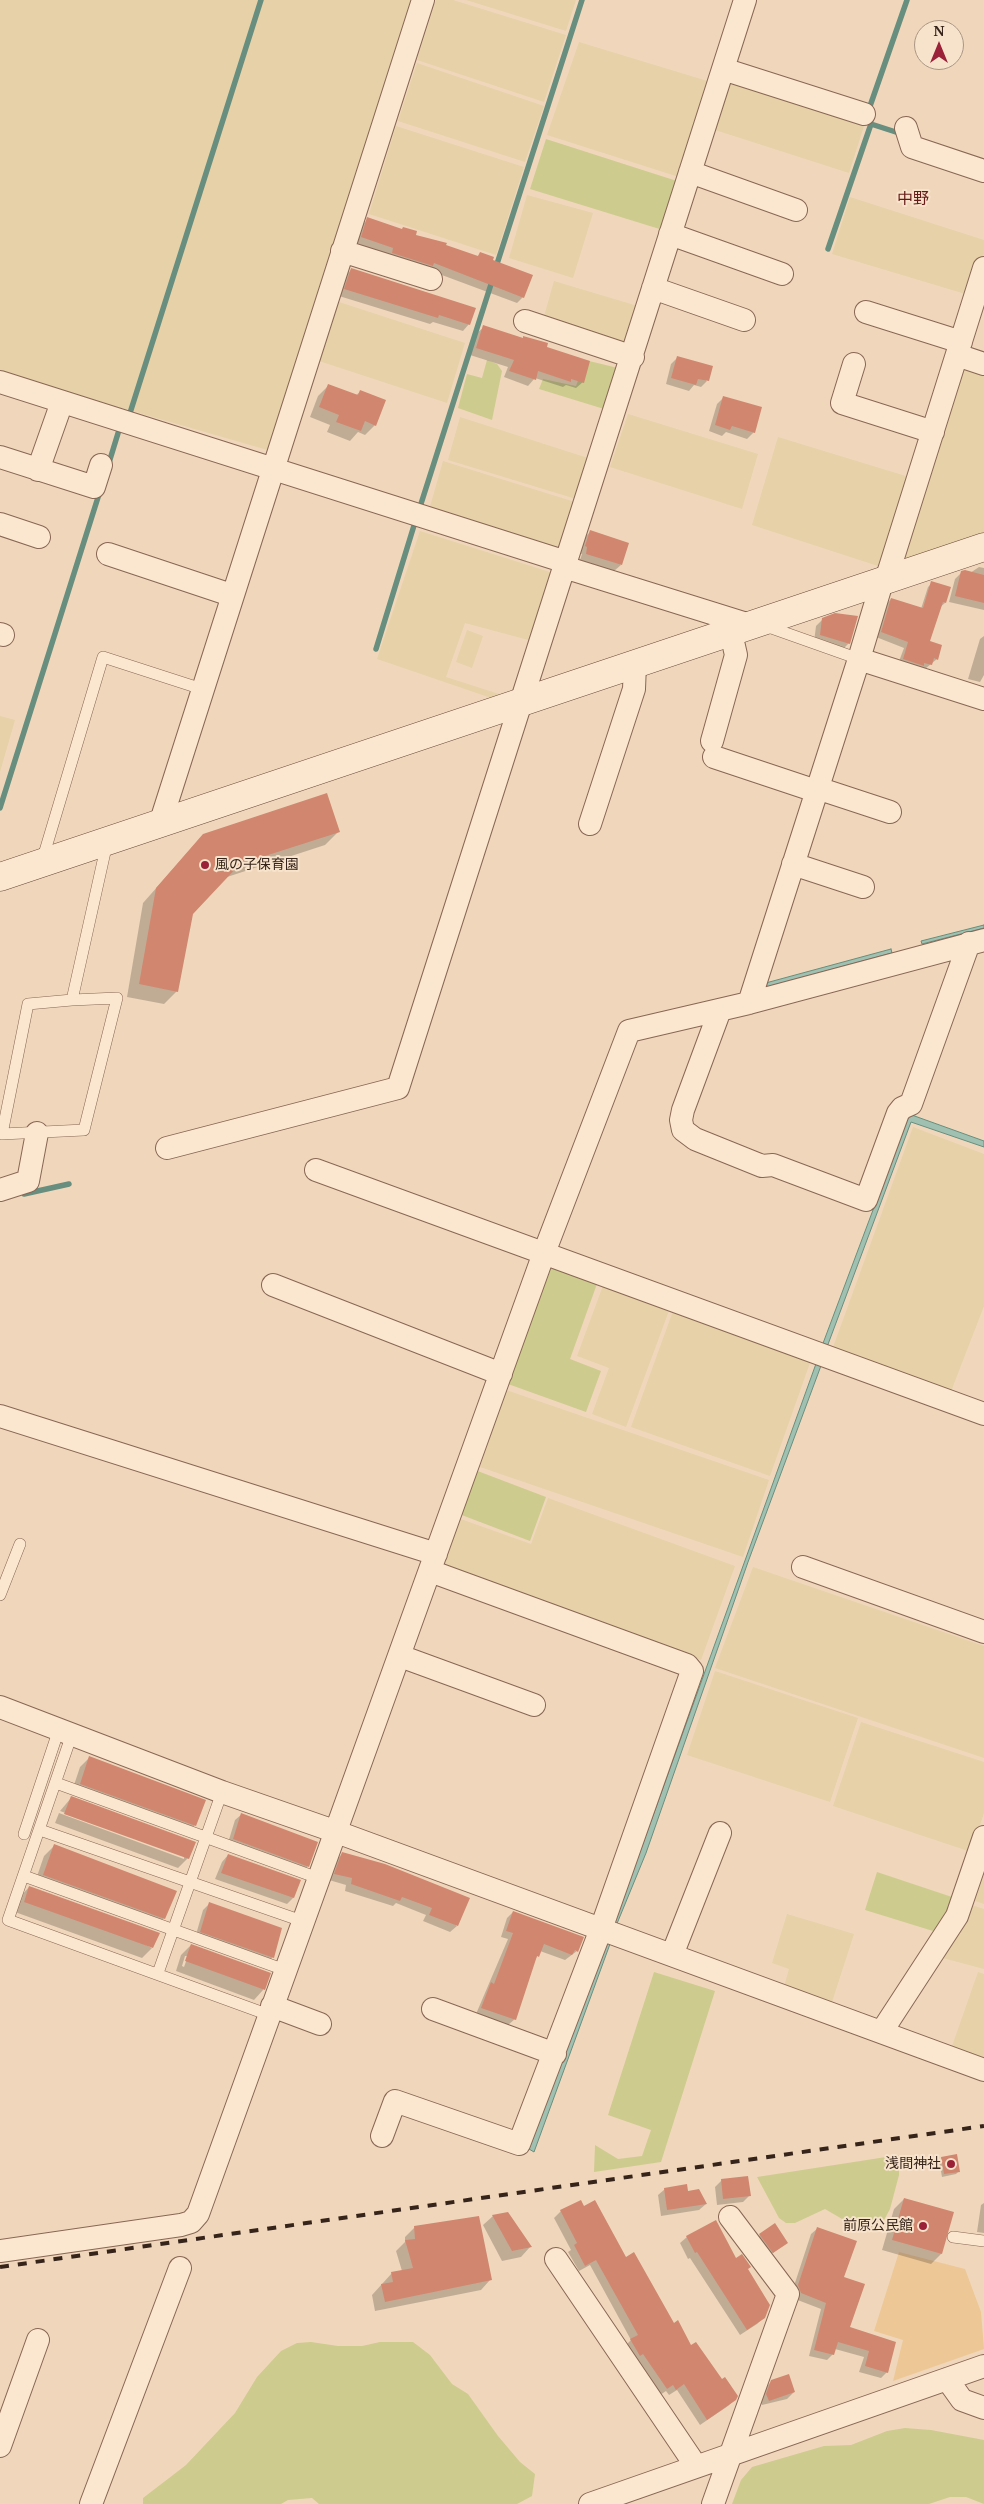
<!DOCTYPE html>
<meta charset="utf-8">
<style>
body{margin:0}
#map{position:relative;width:984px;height:2504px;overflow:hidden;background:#f0d7bb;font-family:"Noto Serif",serif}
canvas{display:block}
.north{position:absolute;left:914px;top:20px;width:50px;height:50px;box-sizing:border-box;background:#f7e3cb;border:1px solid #aa9684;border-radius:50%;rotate:0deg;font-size:14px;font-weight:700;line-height:20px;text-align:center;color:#36231a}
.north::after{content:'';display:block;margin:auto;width:18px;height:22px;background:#9a2137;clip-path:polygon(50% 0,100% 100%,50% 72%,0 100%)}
</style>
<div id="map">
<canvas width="984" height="2504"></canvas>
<div class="north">N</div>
</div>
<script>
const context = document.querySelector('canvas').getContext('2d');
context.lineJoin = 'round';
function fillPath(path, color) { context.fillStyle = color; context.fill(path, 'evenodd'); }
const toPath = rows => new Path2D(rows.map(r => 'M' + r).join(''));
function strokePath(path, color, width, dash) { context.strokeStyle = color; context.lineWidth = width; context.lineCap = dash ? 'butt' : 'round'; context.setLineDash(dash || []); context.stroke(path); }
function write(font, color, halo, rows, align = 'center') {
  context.font = font + ' "Noto Serif","Noto Sans JP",serif'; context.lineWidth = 4; context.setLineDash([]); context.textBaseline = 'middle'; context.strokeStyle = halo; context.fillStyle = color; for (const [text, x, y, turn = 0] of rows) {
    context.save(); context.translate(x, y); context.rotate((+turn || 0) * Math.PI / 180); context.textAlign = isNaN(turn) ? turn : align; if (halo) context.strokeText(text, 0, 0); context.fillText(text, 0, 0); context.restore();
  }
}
fillPath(toPath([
 [0,0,416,0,271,451,0,373],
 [436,0,453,0,566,35,544,102,417,60],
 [466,0,576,0,566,31],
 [579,42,714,83,682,178,547,135],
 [417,63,544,106,525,162,398,121],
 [727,81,864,126,849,173,712,129],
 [396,126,524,167,496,255,369,214],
 [527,195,593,213,573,278,509,258],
 [850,197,984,240,984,254,972,296,832,254],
 [554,281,641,307,624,361,539,334],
 [339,302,465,343,447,403,319,361],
 [961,363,984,371,984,535,899,565],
 [628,414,758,454,742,509,610,467],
 [460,417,588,458,576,499,448,460],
 [778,437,909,477,881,567,752,525],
 [443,461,575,502,560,551,429,510],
 [420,531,553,573,532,641,465,623,446,677,499,694,497,700,377,659],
 [467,630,483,636,472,668,456,662],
 [0,716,15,720,0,772],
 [913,1127,984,1154,984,1306,950,1394,832,1350],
 [604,1283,670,1308,626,1427,592,1414,609,1368,577,1356],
 [673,1311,811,1360,770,1476,631,1427],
 [506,1390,769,1480,743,1557,480,1467],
 [548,1498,735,1566,701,1660,437,1566,455,1517,531,1544],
 [753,1567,984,1646,984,1758,715,1668],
 [715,1671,858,1718,830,1802,687,1755],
 [861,1722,984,1762,984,1813,971,1852,833,1806],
 [984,1875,984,1904,975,1901],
 [971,1905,984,1909,984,1969,939,1957],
 [787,1914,854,1934,831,2005,783,1990,789,1969,772,1963],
 [978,1972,984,1974,984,2062,951,2049]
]), '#e6d1a8');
fillPath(toPath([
 [546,139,680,182,666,231,530,189],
 [487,360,497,364,502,371,492,420,458,408,467,374,482,378],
 [585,360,618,368,604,409,539,389,543,379,576,386],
 [552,1264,598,1281,570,1359,601,1371,586,1412,508,1384],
 [475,1470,546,1497,530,1541,459,1514],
 [877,1872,955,1898,933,1931,865,1910],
 [654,1972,715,1991,661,2162,594,2172,595,2145,618,2159,642,2156,651,2130,608,2115],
 [899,2155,899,2175,890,2209,883,2222,875,2228,863,2229,854,2226,825,2209,795,2223,786,2223,779,2218,757,2177],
 [311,2342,338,2346,362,2346,380,2342,413,2342,430,2355,452,2384,468,2394,498,2436,520,2462,535,2474,532,2496,517,2504,319,2504,312,2498,288,2500,281,2504,143,2504,143,2498,186,2465,235,2413,257,2377,281,2351,297,2343],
 [905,2428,931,2430,984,2440,984,2504,966,2497,950,2497,929,2504,732,2504,741,2480,752,2467,824,2446,851,2445,887,2431]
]), '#cecb8f');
fillPath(toPath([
 [899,2252,965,2269,981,2312,984,2349,893,2381,903,2340,874,2331]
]), '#eec796');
const water = toPath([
 [984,925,984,928,922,944,921,941,984,925],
 [891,949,892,953,763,988,762,984,891,949],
 [909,1114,984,1141,984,1147,911,1122,827,1347,822,1346,909,1114],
 [817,1361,822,1363,748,1562,646,1853,616,1926,612,1923,642,1846,817,1361],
 [605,1942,610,1944,534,2152,529,2149,605,1942]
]);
fillPath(water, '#a0c1b1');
strokePath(water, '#678e7e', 1);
fillPath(toPath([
 [368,219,477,257,480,254,491,261,523,297,517,303,356,243,362,225],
 [352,269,469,324,463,331,433,322,430,324,339,296,345,276],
 [484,327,522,339,524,337,545,348,583,382,576,388,566,385,563,387,535,378,528,386,504,377,508,367,470,355,477,333],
 [678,357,707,381,701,387,694,385,689,391,666,384,671,364],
 [328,386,355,396,360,392,375,425,365,435,358,432,350,441,327,432,330,425,310,417,318,396],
 [724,397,754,432,747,439,726,432,722,436,709,431,717,404],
 [590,532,621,565,614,571,580,560,582,554,579,553,584,538],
 [979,567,984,568,984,610,949,602,955,579,962,572,970,573],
 [933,582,945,603,939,608,928,642,937,659,925,669,898,664,904,648,876,637,886,604,891,599,921,609,928,587],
 [823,619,849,643,842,650,814,642,816,626],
 [984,636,984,675,980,682,968,679,980,639],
 [338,832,325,845,227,877,192,913,177,991,164,1004,127,997,143,903,203,835],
 [90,1757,195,1825,185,1835,71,1794,80,1767],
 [71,1798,194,1842,188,1858,178,1868,55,1823,59,1813,184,1859,184,1856,60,1811],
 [242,1814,308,1866,302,1872,227,1846,235,1820],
 [54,1846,164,1918,154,1928,34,1885,44,1856],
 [343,1853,384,1866,457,1926,450,1932,423,1921,426,1915,396,1903,393,1906,345,1891,346,1885,329,1880,336,1860],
 [228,1855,299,1880,293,1898,287,1904,215,1879,222,1862],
 [29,1887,152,1948,142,1958,15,1912,20,1897],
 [210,1903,273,1957,266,1964,195,1938,203,1910],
 [513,1912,577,1951,565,1960,540,1951,535,1960,515,2019,508,2025,476,2014,508,1939,501,1937,507,1918],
 [191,1945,269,1974,263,1990,254,2000,176,1971,181,1955],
 [185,1956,188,1956,184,1967,182,1966],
 [942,2158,959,2171,956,2174,942,2177,939,2161],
 [722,2180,749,2196,743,2202,717,2205,715,2187],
 [665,2189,687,2192,706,2204,699,2210,661,2216,658,2195],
 [904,2199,953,2213,941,2254,931,2264,882,2250,894,2209],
 [984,2203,984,2233,977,2232,981,2205],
 [561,2211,625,2258,691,2347,735,2399,728,2406,700,2425,677,2390,669,2395,666,2391,660,2395,624,2347,631,2340,590,2265,579,2271,568,2252,571,2250,554,2218],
 [493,2216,530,2247,521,2257,502,2261,483,2225],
 [415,2227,490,2280,481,2290,375,2311,372,2295,392,2273,402,2271,396,2251,405,2242,405,2237],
 [818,2228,842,2278,848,2328,895,2343,887,2372,881,2378,859,2372,864,2357,835,2349,833,2354,827,2360,809,2356,821,2309,795,2299,792,2292,811,2234],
 [760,2235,786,2243,766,2258,753,2241],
 [687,2237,735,2260,746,2270,764,2317,757,2324,740,2335,690,2258,688,2259,680,2243],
 [772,2381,794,2392,787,2399,762,2405,760,2401,765,2388]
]), '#0003');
strokePath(toPath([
 [902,134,871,124,869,109,907,0],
 [828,249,871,124],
 [496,267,582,0],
 [130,413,261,0],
 [108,466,119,430],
 [419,510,493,278],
 [376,649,416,519],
 [0,808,100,491],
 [24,1194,69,1184]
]), '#678e7e', 5.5);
fillPath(toPath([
 [367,217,402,229,403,227,417,231,416,235,447,243,446,245,478,256,480,252,494,257,493,260,533,275,524,298,434,263,433,266,392,253,393,248,361,237],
 [351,268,476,308,470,325,439,315,438,318,344,289],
 [483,325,523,338,523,336,548,343,547,347,590,361,584,383,571,379,571,382,538,371,536,380,509,371,514,360,476,348],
 [677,356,713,366,709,381,698,379,696,385,671,378],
 [328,384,358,395,360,390,386,400,376,426,365,421,361,431,336,422,339,415,319,407],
 [723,396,762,407,755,433,732,426,730,430,715,425],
 [590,530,629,543,622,565,586,554,587,547,585,546],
 [965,570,984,575,984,603,955,596,961,571],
 [931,581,951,587,946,603,943,602,930,641,942,645,938,660,934,658,932,665,924,663,924,666,903,659,908,642,881,632,891,598,923,608],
 [835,613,858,616,850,644,820,635,822,618],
 [327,793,340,832,240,864,193,914,178,992,139,984,156,888,203,834],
 [89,1756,206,1800,196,1826,80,1784],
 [71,1796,196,1842,189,1859,64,1814],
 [241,1813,318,1842,309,1867,233,1839],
 [54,1844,177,1891,165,1919,43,1875],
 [342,1852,385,1864,470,1898,458,1926,429,1915,432,1908,402,1897,400,1901,351,1884,352,1878,334,1874],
 [228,1854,301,1880,294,1898,221,1873],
 [29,1886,160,1933,153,1948,24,1902],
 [209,1902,282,1928,274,1958,200,1932],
 [513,1911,584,1937,578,1952,575,1950,572,1955,544,1944,539,1957,537,1956,516,2020,481,2008,491,1982,494,1984,513,1933,506,1931],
 [191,1944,271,1973,265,1990,185,1961],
 [957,2154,960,2172,944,2174,941,2157],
 [748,2176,751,2196,723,2199,721,2179],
 [687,2184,688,2191,699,2189,707,2204,667,2210,664,2188],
 [904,2198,954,2212,942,2254,892,2240],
 [581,2200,584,2206,595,2200,626,2257,634,2252,674,2323,678,2320,691,2345,696,2342,722,2379,725,2377,738,2396,736,2400,707,2420,684,2384,676,2390,673,2385,667,2389,643,2354,640,2356,630,2339,638,2335,596,2260,585,2266,574,2245,577,2243,560,2210],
 [508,2212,532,2247,512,2251,492,2215],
 [479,2216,492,2280,385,2302,381,2284,393,2282,391,2272,413,2268,405,2240,415,2239,414,2226],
 [716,2220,736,2258,742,2254,751,2267,748,2269,770,2305,765,2318,747,2330,697,2252,695,2253,686,2236],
 [775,2223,788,2243,773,2253,759,2234],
 [817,2227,857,2241,844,2277,865,2284,850,2327,896,2342,888,2373,865,2366,869,2351,838,2342,834,2355,814,2350,826,2303,801,2293,798,2285],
 [789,2374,795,2392,769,2401,766,2394,771,2380]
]), '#d1866f');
const lane = toPath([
 [763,625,859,659],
 [42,861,103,657,202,689],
 [72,1000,117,998,84,1130,2,1134,28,1004,72,1000,107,843],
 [0,1595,20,1544],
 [72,1734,8,1920,269,2015],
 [56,1783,318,1878],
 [40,1830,302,1921],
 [24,1834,59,1729],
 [24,1876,285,1970],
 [158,1973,222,1792],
 [953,2237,984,2241]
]);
const street = toPath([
 [723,69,864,114],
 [906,128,912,147,984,171],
 [690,172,796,210],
 [670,234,782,274],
 [342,251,431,279],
 [653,288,744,320],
 [866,312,961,342],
 [525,321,633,357],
 [957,355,984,364],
 [854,364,842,403,933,432],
 [0,382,566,562],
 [0,457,94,487,101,465],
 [38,470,62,402],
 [0,524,39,537],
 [108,554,231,595],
 [564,567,753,626],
 [886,580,984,268],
 [0,634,3,635],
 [859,659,984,699],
 [712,741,736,655,731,633],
 [714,757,816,791],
 [817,788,890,812],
 [160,824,423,0],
 [590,824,634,689,635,664],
 [793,864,863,887],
 [749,1003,859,659,882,582],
 [720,1010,683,1110,681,1120,683,1130,695,1139,762,1166,773,1165,866,1200,898,1113,902,1108,911,1104,969,943],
 [167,1148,398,1088,745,0],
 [316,1170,984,1414],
 [0,1190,28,1181,37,1133],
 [273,1285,501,1374],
 [0,1416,436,1554],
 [803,1567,984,1632],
 [400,1656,534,1705],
 [0,1707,222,1792,334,1831,984,2070],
 [672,1955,720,1833],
 [272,2006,320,2024],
 [433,2009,555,2054],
 [882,2031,957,1916,984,1837],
 [382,2136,395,2101,519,2144,601,1929,692,1671,687,1665,430,1571],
 [0,2251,181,2225,191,2222,198,2214,544,1253,629,1031,749,1003,984,940],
 [556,2259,696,2466],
 [947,2379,962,2400,984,2408],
 [0,2446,38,2340],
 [91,2504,180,2268],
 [590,2504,984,2366],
 [713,2504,788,2294,730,2217]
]);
const secondary = toPath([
 [0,877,984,547]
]);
strokePath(lane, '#886754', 12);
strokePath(street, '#886754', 24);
strokePath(secondary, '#694838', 29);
strokePath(lane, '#fbe6cf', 11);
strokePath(street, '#fbe6cf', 22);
strokePath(secondary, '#fbe6cf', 28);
strokePath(toPath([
 [0,2267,984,2126]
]), '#36231a', 4, [9, 9]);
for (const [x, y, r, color] of [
 [205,865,5,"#9a2137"],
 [951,2164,5,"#9a2137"],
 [923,2226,5,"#9a2137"]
]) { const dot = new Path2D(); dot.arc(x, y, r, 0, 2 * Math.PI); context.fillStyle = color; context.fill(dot); strokePath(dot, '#f7e3cb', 2); }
write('14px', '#36231a', '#f7e3cb', [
 ["風の子保育園",215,865,"left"],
 ["浅間神社",941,2164],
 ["前原公民館",913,2226]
], 'right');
write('16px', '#651a17', '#f7e3cb', [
 ["中野",913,199]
]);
</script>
